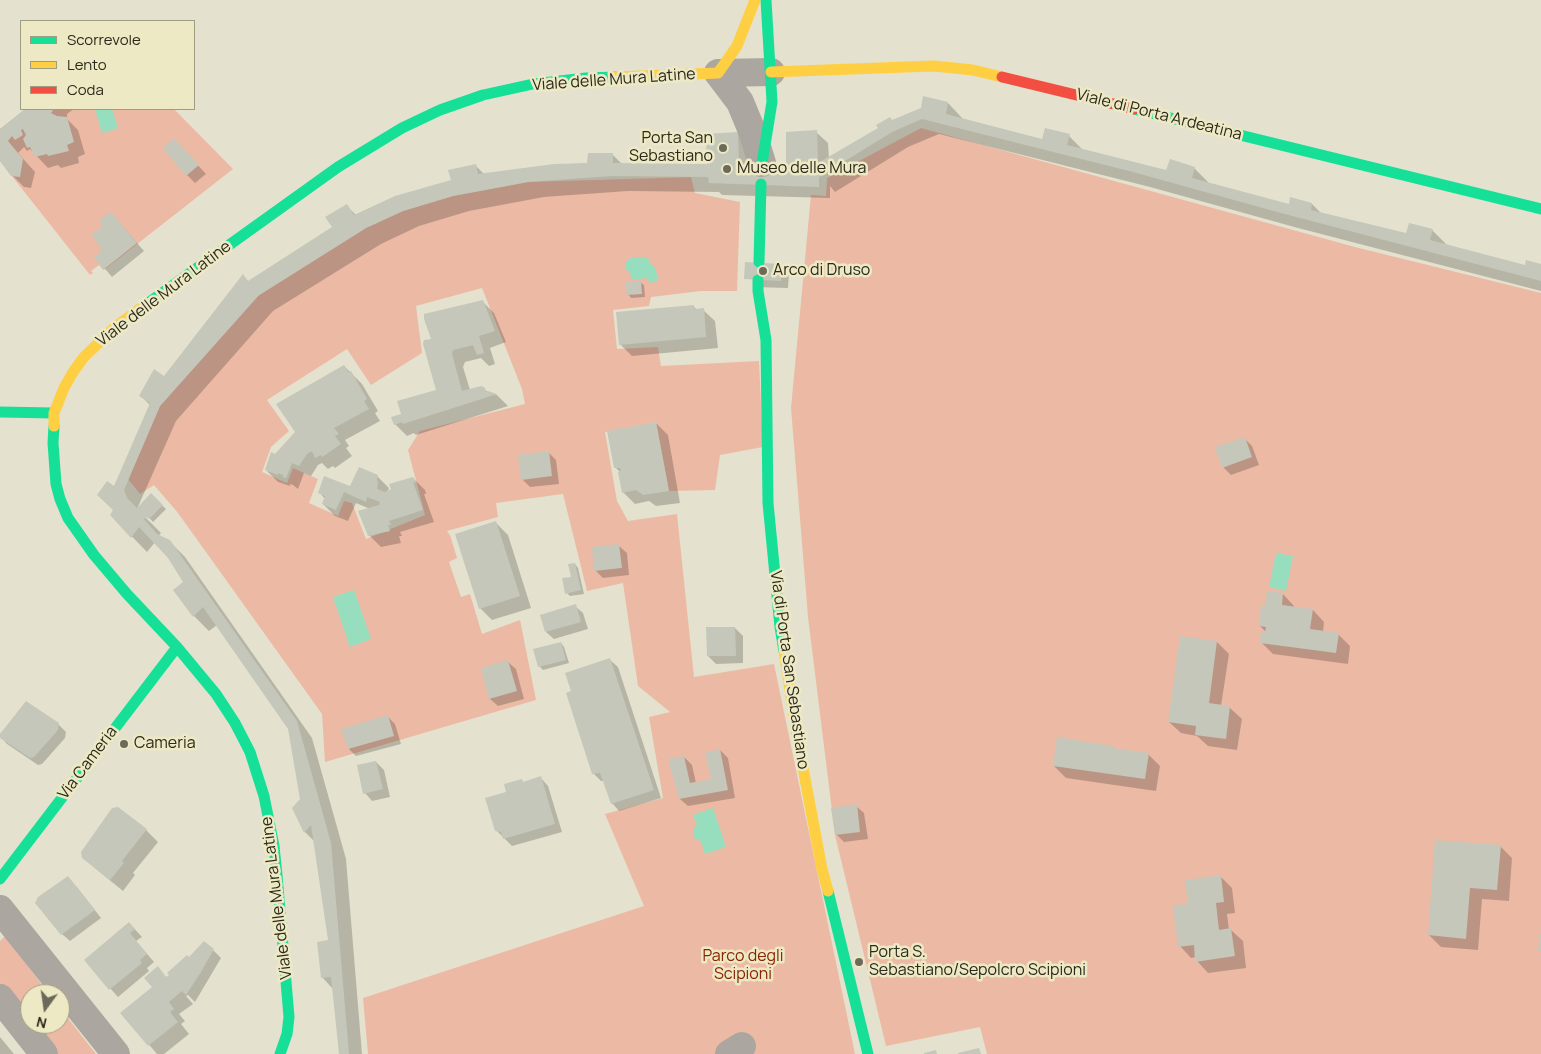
<!DOCTYPE html>
<style>
body{margin:0}
#map{position:relative;width:1541px;height:1054px;overflow:hidden;background:#e4e2ce;font-family:Manrope,sans-serif}
canvas{display:block}
.legend{position:absolute;left:20px;top:20px;width:175px;height:90px;box-sizing:border-box;background:#ede9c5;border:1px solid #9f9c81;margin:0;padding:6px 9px;list-style:none;font-size:15px;color:#2b291b}
.legend li{display:flex;align-items:center;gap:10px;height:25px}
.legend b{width:25px;border:1px solid #9f9c81}
.north{position:absolute;left:20px;top:984px;width:50px;height:50px;box-sizing:border-box;background:#ede9c5;border:1px solid #9f9c81;border-radius:50%;rotate:194deg;font-size:14px;font-weight:700;line-height:20px;text-align:center;color:#2b291b}
.north::after{content:'';display:block;margin:auto;width:18px;height:22px;background:#6c6a5a;clip-path:polygon(50% 0,100% 100%,50% 72%,0 100%)}
</style>
<div id="map">
<canvas width="1541" height="1054"></canvas>
<ul class="legend">
<li><b style="height:6px;background:#16e098"></b>Scorrevole</li>
<li><b style="height:6px;background:#ffcf43"></b>Lento</li>
<li><b style="height:6px;background:#f24e42"></b>Coda</li>
</ul>
<div class="north">N</div>
</div>
<script>
const context = document.querySelector('canvas').getContext('2d');
context.lineJoin = 'round';
function fillPath(path, color) { context.fillStyle = color; context.fill(path, 'evenodd'); }
const toPath = rows => new Path2D(rows.map(r => 'M' + r).join(''));
function strokePath(path, color, width, dash) { context.strokeStyle = color; context.lineWidth = width; context.lineCap = dash ? 'butt' : 'round'; context.setLineDash(dash || []); context.stroke(path); }
function write(font, color, halo, rows, align = 'center') {
  context.font = font + ' Manrope,sans-serif'; context.lineWidth = 5; context.setLineDash([]); context.textBaseline = 'middle'; context.strokeStyle = halo; context.fillStyle = color; for (const [text, x, y, turn = 0] of rows) {
    context.save(); context.translate(x, y); context.rotate((+turn || 0) * Math.PI / 180); context.textAlign = isNaN(turn) ? turn : align; if (halo) context.strokeText(text, 0, 0); context.fillText(text, 0, 0); context.restore();
  }
}
fillPath(toPath([
 [25,109,174,109,233,169,104,270,99,265,91,271,93,273,90,275,0,161,0,129],
 [921,128,1355,247,1541,293,1541,1054,987,1054,980,1027,886,1046,835,835,808,617,791,408,811,195,826,196,827,178],
 [691,177,695,193,740,202,737,291,701,291,651,297,649,306,613,310,617,349,658,347,661,366,759,361,763,447,720,455,715,490,669,491,656,422,605,432,617,501,628,521,677,514,694,677,774,664,855,1054,368,1054,363,998,644,906,605,814,663,798,649,717,670,712,638,686,623,583,587,591,563,494,496,503,498,517,447,531,450,535,457,558,449,562,461,597,470,594,482,634,520,620,536,700,325,762,322,714,178,513,154,485,140,494,128,479,160,406,260,294,366,228,403,211,453,196,528,182],
 [482,288,522,389,525,404,420,431,408,450,425,515,366,539,352,503,344,501,338,516,309,503,318,479,293,468,287,483,262,472,271,447,289,431,267,400,347,349,371,385,422,353,416,306],
 [5,936,49,994,30,994,30,1022,0,983,0,941],
 [60,1008,96,1054,54,1054,31,1024,60,1024]
]), '#ecbaa4');
fillPath(toPath([
 [95,109,112,109,118,128,102,133],
 [641,257,648,258,650,263,654,266,658,277,657,281,650,283,647,278,632,280,630,273,625,269,625,263,631,258],
 [1276,553,1293,556,1286,591,1269,587],
 [354,590,371,639,350,647,333,597],
 [713,808,726,847,705,854,701,841,695,839,693,830,697,825,693,815]
]), '#96debe');
fillPath(toPath([
 [948,103,963,119,1043,141,1069,136,1084,151,1166,172,1194,168,1210,184,1290,205,1312,204,1322,214,1407,234,1432,230,1448,246,1526,266,1541,266,1541,291,1298,228,1150,187,939,134,908,147,835,192,830,186,830,198,722,195,719,192,628,191,544,197,469,211,419,226,381,244,273,311,176,421,137,509,151,495,166,509,153,522,145,513,143,515,161,533,159,535,169,541,185,557,312,738,346,859,362,1054,340,1054,333,989,322,977,329,941,314,841,305,832,294,809,301,800,289,728,217,625,209,631,194,616,174,590,185,582,169,557,155,542,147,552,111,515,114,511,115,488,150,405,141,396,165,378,243,276,249,282,333,228,347,206,356,215,452,181,475,165,485,175,589,164,612,154,623,165,707,165,738,133,749,145,750,165,787,164,816,132,828,143,829,159,892,121],
 [27,109,74,109,67,114,67,119,78,130,85,154,78,157,79,163,61,168,58,165,48,168,30,149,27,151,24,147,18,153,35,172,31,188,24,187,12,175,0,159,0,131],
 [181,147,206,174,195,183,187,175],
 [118,221,144,251,112,277,95,257,103,251],
 [781,265,789,273,788,288,753,287],
 [640,282,644,285,645,297,631,298,628,294],
 [482,301,494,313,506,342,490,348,495,364,489,366,481,358,465,362,463,367,470,390,484,389,488,392,497,395,508,406,416,435,414,433,407,436,395,424,402,415,438,391,432,340],
 [693,306,697,310,703,310,715,321,718,348,632,356,620,344],
 [344,366,362,384,378,411,375,413,380,421,345,440,349,446,346,448,352,456,335,468,333,466,328,469,322,463,318,465,311,476,304,473,298,489,293,485,290,484,290,486,278,482,266,470,276,456,297,432],
 [656,423,668,435,680,503,656,506,649,501,635,504,623,492,621,473,615,467],
 [1245,439,1252,446,1259,465,1231,475,1223,467],
 [549,453,556,460,559,484,530,487,522,479],
 [377,476,389,488,387,492,413,478,425,490,426,494,424,494,434,522,400,532,402,536,399,536,401,543,381,547,369,535,370,509,356,503,348,521,335,516,323,504,325,499,320,493,351,488],
 [496,523,508,535,531,608,492,620,480,608],
 [619,546,627,553,629,575,603,578,595,570],
 [575,564,578,568,584,594,570,596,567,593,572,578],
 [1283,594,1294,606,1294,608,1313,610,1324,622,1323,632,1338,634,1350,646,1348,664,1273,654,1261,642,1267,633,1260,626,1266,607],
 [575,606,583,613,588,629,554,639,546,632],
 [735,628,743,636,743,663,716,664,708,656],
 [1181,637,1217,642,1229,654,1221,706,1230,708,1242,719,1237,750,1208,746,1197,736,1181,733,1169,722],
 [561,643,564,647,569,663,543,670,540,667,535,650],
 [610,660,618,667,661,798,619,811,612,803,604,781,601,781,593,773],
 [508,662,516,669,524,699,498,706,490,699,482,669],
 [388,717,395,724,401,744,356,756,349,749],
 [58,724,66,732,65,738,42,764,38,765,7,744,0,736],
 [1112,747,1115,749,1148,754,1160,766,1156,791,1066,778,1054,766],
 [720,750,728,758,735,798,688,806,680,799,684,757,692,765,696,783,713,780],
 [376,762,384,770,390,797,372,801,365,793],
 [541,778,548,786,562,832,512,846,496,830,507,793,521,780,524,783],
 [856,806,864,813,868,839,844,842,836,834],
 [118,809,146,830,158,842,133,873,135,875,123,891,96,869,84,857],
 [1500,846,1512,858,1509,901,1482,899,1478,950,1441,947,1429,935],
 [1220,876,1232,888,1235,913,1227,914,1229,930,1231,930,1243,941,1246,968,1208,973,1197,961,1196,957,1191,958,1180,946,1189,905],
 [76,886,101,918,70,941,62,934],
 [129,923,142,937,136,941,154,962,147,968,149,971,118,997,85,960],
 [213,950,221,958,195,1002,188,995,186,996,193,1004,179,1014,185,1021,181,1024,189,1034,164,1054,157,1054,122,1013,154,988,158,968,167,978,189,958],
 [0,1037,14,1054,0,1054]
]), '#0003');
fillPath(toPath([
 [923,96,948,102,946,114,1042,139,1045,128,1070,134,1067,145,1166,170,1170,159,1195,167,1192,178,1289,204,1290,197,1312,203,1311,210,1406,233,1409,223,1433,229,1430,240,1525,265,1526,260,1541,264,1541,281,1281,213,1133,172,922,119,892,132,819,177,819,187,709,183,708,177,612,176,528,182,453,196,403,211,366,228,258,296,160,406,124,490,127,498,137,508,151,493,163,505,149,519,146,517,144,519,157,534,170,540,297,721,331,843,349,1054,339,1054,331,977,321,978,317,942,328,940,311,825,304,833,292,808,300,799,288,729,203,607,193,617,173,590,183,582,168,558,139,527,131,538,110,515,113,510,97,495,107,481,114,486,150,403,139,396,154,369,164,376,243,274,248,281,332,227,325,217,347,204,354,215,395,196,451,180,448,170,476,164,478,174,554,164,587,163,588,153,613,153,613,163,707,164,706,134,738,132,739,164,786,163,786,132,817,130,818,163,878,128,876,125,890,117,892,120,921,108],
 [25,109,54,109,51,113,57,116,67,117,74,142,67,145,69,151,48,156,47,154,35,157,30,147,27,148,23,139,26,135,23,129,21,130,23,135,15,140,12,136,8,141,23,159,20,177,11,176,0,161,0,129],
 [174,138,199,165,186,176,163,148],
 [111,212,137,243,103,270,94,257,102,251,92,234,103,226,99,220],
 [745,262,782,264,781,281,744,279],
 [641,281,642,294,627,295,625,282],
 [483,300,495,331,479,336,484,353,477,355,473,345,453,350,452,354,462,391,481,386,485,388,486,392,488,391,497,394,403,424,402,422,394,425,391,417,401,414,397,401,436,390,423,344,424,340,431,339,424,319,424,314],
 [694,305,694,309,704,308,706,337,619,345,616,312],
 [344,365,348,372,351,371,367,399,364,401,369,409,334,428,339,434,335,436,341,444,322,457,321,455,315,458,312,451,307,454,299,466,292,463,286,478,283,477,283,475,278,473,278,475,265,470,271,452,275,454,295,432,276,404],
 [656,422,669,491,643,495,636,490,622,493,618,472,621,471,620,468,614,468,607,431],
 [1245,437,1252,457,1222,468,1215,447],
 [549,451,552,476,521,480,518,455],
 [359,467,378,475,377,479,378,484,377,489,385,492,391,489,389,484,413,477,416,483,413,482,423,510,389,521,391,525,388,525,390,531,368,536,358,511,379,505,380,502,367,497,366,502,344,492,336,510,322,504,325,496,318,493,324,476,350,486],
 [496,521,520,596,479,609,455,534],
 [619,544,622,568,594,571,592,547],
 [575,563,581,590,565,594,562,578,571,577,568,564],
 [1267,591,1283,593,1282,605,1313,609,1310,629,1339,633,1336,653,1260,643,1261,631,1265,632,1266,627,1259,626,1261,605,1265,606],
 [576,604,581,622,545,632,540,615],
 [706,627,735,627,736,656,707,656],
 [1180,636,1217,641,1209,703,1230,706,1226,739,1195,735,1196,726,1168,722],
 [561,642,566,660,538,667,533,649],
 [610,658,654,790,611,804,600,773,592,774,566,693,571,691,565,673],
 [508,660,517,691,489,699,481,668],
 [26,701,59,723,58,730,34,757,30,758,0,738,0,734],
 [388,715,394,736,348,749,341,729],
 [1057,737,1113,746,1113,748,1149,753,1145,779,1053,766],
 [720,749,728,790,679,799,668,759,684,756,690,783,711,779,705,753],
 [376,761,383,789,363,794,357,765],
 [541,776,555,824,503,839,501,832,495,831,485,798,506,792,504,784,522,779,523,782],
 [857,804,860,832,835,835,831,808],
 [118,807,147,829,122,861,124,863,110,880,82,858,81,852,112,808],
 [1435,840,1501,845,1497,890,1470,888,1466,939,1428,935],
 [1221,875,1224,902,1216,903,1219,930,1231,928,1235,956,1195,962,1194,945,1178,947,1173,905,1188,904,1185,880],
 [68,876,95,910,61,935,35,903,38,897],
 [129,922,135,929,130,933,147,954,140,960,142,963,109,990,84,960],
 [1540,934,1541,934,1541,952,1538,952],
 [204,941,214,949,201,972,186,995,182,991,169,1002,174,1009,170,1012,178,1022,148,1046,120,1013,152,987,144,978,158,966,166,977,169,975,167,973,187,955,189,957],
 [979,1048,981,1054,958,1054,958,1053],
 [936,1050,937,1054,924,1054,924,1053]
]), '#c4c7b9');
strokePath(toPath([
 [718,73,740,102,752,131,762,163],
 [718,73,771,72],
 [0,909,116,1054],
 [0,998,44,1054],
 [729,1054,742,1046]
]), '#aba7a0', 28);
strokePath(toPath([
 [1134,109,1541,209],
 [762,163,772,102,766,0],
 [759,262,761,184],
 [758,280,758,291,766,340,768,503,780,627,784,651],
 [144,306,338,167,402,128,440,110,483,95,533,84,586,78,615,77],
 [0,412,54,413],
 [54,426,53,443,56,484,60,499,68,518,94,555,127,594,177,647,216,694,235,723,250,752,264,796,274,846,277,875,289,1017,287,1034,280,1054],
 [0,879,177,647],
 [828,891,868,1054]
]), '#16e098', 11);
strokePath(toPath([
 [771,72,934,66,973,70,1002,77],
 [615,77,718,73,737,46,755,0],
 [54,426,54,413,64,388,73,372,84,357,114,328,144,306],
 [784,651,797,736,822,869,828,891]
]), '#ffcf43', 11);
strokePath(toPath([
 [1002,77,1134,109]
]), '#f24e42', 11);
for (const [x, y, r, color] of [
 [723,148,5,"#6c6a5a"],
 [727,169,5,"#6c6a5a"],
 [763,271,5,"#6c6a5a"],
 [124,744,5,"#6c6a5a"],
 [859,962,5,"#6c6a5a"]
]) { const dot = new Path2D(); dot.arc(x, y, r, 0, 2 * Math.PI); context.fillStyle = color; context.fill(dot); strokePath(dot, '#ede9c5', 2); }
write('16px', '#2b291b', '#ede9c5', [
 ["Viale delle Mura Latine",614,80,-4],
 ["Viale di Porta Ardeatina",1159,115,14],
 ["Viale delle Mura Latine",164,294,-37],
 ["Via di Porta San Sebastiano",789,670,82],
 ["Via Cameria",88,763,-53],
 ["Viale delle Mura Latine",277,898,-97]
]);
write('16px', '#2b291b', '#ede9c5', [
 ["Porta San",713,139,"right"],
 ["Sebastiano",713,157,"right"],
 ["Museo delle Mura",737,169],
 ["Arco di Druso",773,271],
 ["Cameria",134,744],
 ["Porta S.",869,953],
 ["Sebastiano/Sepolcro Scipioni",869,971]
], 'left');
write('16px', '#8a2300', '#ede9c5', [
 ["Parco degli",743,957],
 ["Scipioni",743,975]
]);
</script>
